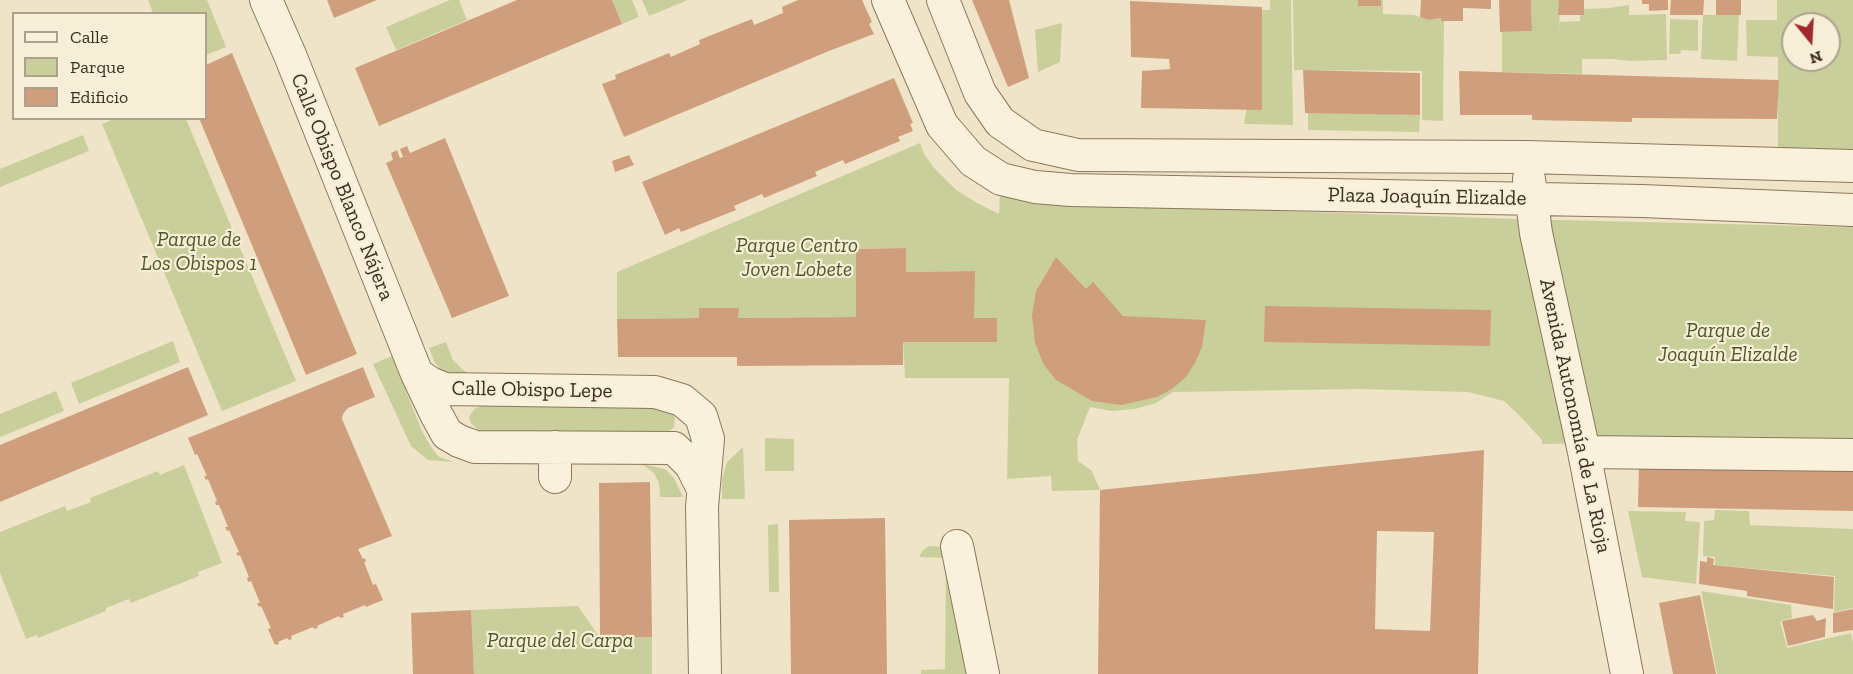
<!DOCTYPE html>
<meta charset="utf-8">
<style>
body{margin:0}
#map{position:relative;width:1853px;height:674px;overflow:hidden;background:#f0e4c8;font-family:"Zilla Slab",serif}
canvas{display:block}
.legend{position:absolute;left:12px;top:12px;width:195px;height:108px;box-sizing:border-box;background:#f7eed8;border:2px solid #ada18e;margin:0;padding:8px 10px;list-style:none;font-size:18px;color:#3d2e20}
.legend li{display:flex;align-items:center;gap:12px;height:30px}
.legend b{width:30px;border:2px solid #ada18e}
.north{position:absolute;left:1781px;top:12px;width:60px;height:60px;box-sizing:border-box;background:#f7eed8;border:2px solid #ada18e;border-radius:50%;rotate:162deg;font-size:16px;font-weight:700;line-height:24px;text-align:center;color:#3d2e20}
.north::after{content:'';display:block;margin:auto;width:21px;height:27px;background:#9e2a2b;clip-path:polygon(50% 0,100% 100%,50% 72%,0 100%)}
</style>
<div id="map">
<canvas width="1853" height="674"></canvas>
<ul class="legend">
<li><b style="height:8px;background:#faf1dc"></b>Calle</li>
<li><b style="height:16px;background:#c9cf9b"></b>Parque</li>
<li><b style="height:16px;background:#cf9f7d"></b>Edificio</li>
</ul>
<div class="north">N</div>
</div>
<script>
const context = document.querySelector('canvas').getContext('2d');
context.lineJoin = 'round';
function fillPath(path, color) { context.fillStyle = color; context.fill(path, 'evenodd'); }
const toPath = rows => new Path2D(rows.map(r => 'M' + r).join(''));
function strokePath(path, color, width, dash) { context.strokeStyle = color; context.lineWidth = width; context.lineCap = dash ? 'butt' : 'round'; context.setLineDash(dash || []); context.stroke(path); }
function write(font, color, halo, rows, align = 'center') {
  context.font = font + ' "Zilla Slab",serif'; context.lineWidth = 4.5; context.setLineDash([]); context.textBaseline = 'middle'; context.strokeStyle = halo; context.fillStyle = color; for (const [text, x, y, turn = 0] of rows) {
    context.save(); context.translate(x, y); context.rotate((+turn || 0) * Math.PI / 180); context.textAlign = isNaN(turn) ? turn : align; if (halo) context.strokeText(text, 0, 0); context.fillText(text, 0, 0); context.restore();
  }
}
fillPath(toPath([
 [148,0,207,0,226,47,206,55,206,14,153,13],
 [450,0,459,0,467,20,396,50,386,27],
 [612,0,632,0,639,17,622,24],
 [642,0,688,0,649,16],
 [1270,0,1291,0,1293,125,1244,124,1262,10,1270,10],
 [1293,0,1383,0,1383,14,1414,15,1429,20,1441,18,1441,21,1444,21,1443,121,1422,120,1422,71,1294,70],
 [1531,0,1559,0,1560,32,1560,22,1580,21,1580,15,1584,15,1584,9,1609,8,1629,5,1629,15,1666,14,1667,60,1630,61,1612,59,1582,59,1582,74,1502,72,1502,32,1532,31],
 [1777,0,1853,0,1853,153,1778,150,1778,57,1747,56,1746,20,1777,20],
 [1793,24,1829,24,1829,60,1793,60],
 [1703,15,1739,15,1737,61,1701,59],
 [1670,19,1698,20,1698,51,1681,50,1680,54,1669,54],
 [1062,23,1060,62,1038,72,1035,30],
 [1308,112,1420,115,1419,132,1308,130],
 [116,118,186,119,296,381,222,411,102,124],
 [83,135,89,151,0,187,0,169],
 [920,143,924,154,934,168,955,189,977,203,999,214,1000,193,1047,203,1516,219,1853,227,1853,463,1591,443,1542,444,1542,440,1517,413,1504,401,1468,392,1358,389,1173,392,1156,403,1135,409,1111,411,1090,407,1077,440,1078,461,1092,471,1100,490,1052,491,1051,476,1007,479,1009,378,905,378,903,342,997,341,974,318,974,271,906,272,905,248,856,249,856,317,738,318,738,308,700,308,699,318,617,319,617,272],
 [173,341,180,362,79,404,71,383],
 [446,342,453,360,463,370,477,378,465,379,442,372,434,361,429,348],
 [392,356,422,431,431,447,439,457,454,462,428,460,411,446,373,364],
 [56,391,64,411,0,437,0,414],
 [482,406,661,407,673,413,675,418,674,427,668,432,661,433,480,432,471,423,469,417,474,409],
 [765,438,794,439,794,471,765,471],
 [743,447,745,499,722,499,722,479,727,462],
 [642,464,665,469,674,478,683,497,660,497,659,483,654,473],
 [184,465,222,563,198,572,199,576,131,603,129,599,106,608,106,611,38,638,37,635,26,639,0,573,0,532,65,506,67,511,91,502,90,498,158,471,160,475],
 [1715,510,1749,511,1750,525,1853,529,1853,608,1834,612,1835,576,1715,565,1715,557,1703,556,1704,521,1714,520],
 [1628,511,1686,512,1685,521,1700,522,1696,584,1642,577],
 [778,524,779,592,769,592,768,525],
 [929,546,945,547,970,674,921,674,921,670,945,669,946,558,919,557,923,550],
 [1701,591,1791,605,1792,618,1780,621,1787,648,1851,633,1853,642,1853,674,1717,674],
 [578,606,600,638,652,637,652,674,474,674,471,610]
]), '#c9cf9b');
fillPath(toPath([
 [327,0,377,0,334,18],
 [517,0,612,0,622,24,379,126,355,68],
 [798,0,862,0,872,22,869,24,874,34,829,51,624,137,602,84,616,79,615,75,669,53,671,57,700,44,699,40,752,19,754,25,783,13,782,7],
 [972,0,1009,0,1029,78,1008,87],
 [1358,0,1381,0,1381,6,1358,6],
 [1421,0,1491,0,1491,9,1463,8,1463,21,1441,21,1441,18,1429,20,1420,17],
 [1499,0,1531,0,1532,31,1500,32],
 [1559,0,1584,0,1584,15,1558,15],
 [1642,0,1668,0,1668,10,1649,11,1649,4,1642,4],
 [1671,0,1704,0,1703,15,1670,15],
 [1716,0,1741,0,1741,15,1716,15],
 [1130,1,1262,7,1262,110,1141,108,1142,71,1170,69,1169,59,1131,57],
 [232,53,357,354,306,375,199,118,206,118,206,65],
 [1303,70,1420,73,1420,115,1305,113],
 [1459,71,1779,80,1777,119,1632,118,1632,122,1532,120,1532,115,1460,115],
 [894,78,913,123,910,124,913,131,898,137,900,141,845,164,843,160,815,172,817,176,764,198,762,194,734,206,736,210,681,232,679,228,665,235,642,182],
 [445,138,509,296,452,318,386,163,393,160,391,153,397,150,400,158,403,157,400,149,407,146,410,153],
 [629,155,634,165,615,172,612,161],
 [906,248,906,272,975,271,974,318,997,318,997,342,903,342,903,365,737,366,737,357,618,357,617,319,699,318,699,308,739,308,738,318,856,317,856,249],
 [1056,257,1086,289,1093,282,1123,316,1206,320,1202,347,1195,363,1186,377,1172,389,1157,397,1121,405,1092,401,1056,380,1044,365,1035,343,1032,315,1036,291],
 [1265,306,1491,310,1490,346,1264,342],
 [188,367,208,415,0,502,0,445],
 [363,367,375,397,348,408,343,414,342,419,392,536,358,549,363,559,365,558,366,562,364,562,373,585,376,584,383,600,366,607,365,605,343,614,344,617,340,618,339,616,317,626,318,628,314,629,313,627,291,636,292,639,289,640,287,638,278,642,279,644,275,645,268,629,271,628,261,606,259,607,257,603,260,603,251,581,248,582,247,578,249,577,240,555,238,556,236,553,239,552,229,530,227,531,225,527,228,527,219,505,216,505,215,502,217,501,208,479,206,480,204,476,207,476,197,454,195,455,188,438],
 [1484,450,1478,674,1098,674,1100,490],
 [1377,531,1434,532,1430,631,1375,629],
 [1639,464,1853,468,1853,511,1638,507],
 [650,482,652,637,600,638,599,483],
 [885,518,887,674,791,674,789,520],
 [1707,557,1714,559,1713,565,1834,577,1833,609,1747,596,1747,591,1699,584,1700,561,1707,562],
 [1700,595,1716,674,1673,674,1659,603],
 [1853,609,1853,630,1833,633,1833,613],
 [471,610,474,674,413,674,411,613],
 [1813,615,1817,621,1826,618,1825,637,1788,646,1782,621]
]), '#cf9f7d');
const minor = toPath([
 [266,0,290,55,417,374,436,414,447,434,459,441,475,447,674,448,691,465,703,489],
 [888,0,942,125,973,161,1001,179,1035,187,1071,190,1642,201,1853,210],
 [943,0,980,93,1000,122,1033,145,1078,155,1527,157,1853,166],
 [1529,179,1536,233,1584,452,1627,674],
 [417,374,430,383,445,389,655,392,682,400,701,416,708,439,702,507,705,674],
 [555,447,555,477],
 [1584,452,1853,455],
 [957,546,983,674]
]);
strokePath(minor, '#8d765c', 34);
strokePath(minor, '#faf1dc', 32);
write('21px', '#3d2e20', '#f7eed8', [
 ["Calle Obispo Blanco Nájera",342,187,68],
 ["Plaza Joaquín Elizalde",1427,197,1],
 ["Calle Obispo Lepe",532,390,1],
 ["Avenida Autonomía de La Rioja",1575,416,78]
]);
write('italic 21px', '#4d5a26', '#f7eed8', [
 ["Parque de",199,240],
 ["Los Obispos 1",199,264],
 ["Parque Centro",797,246],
 ["Joven Lobete",797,270],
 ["Parque de",1728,331],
 ["Joaquín Elizalde",1728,355],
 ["Parque del Carpa",560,641]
]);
</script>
